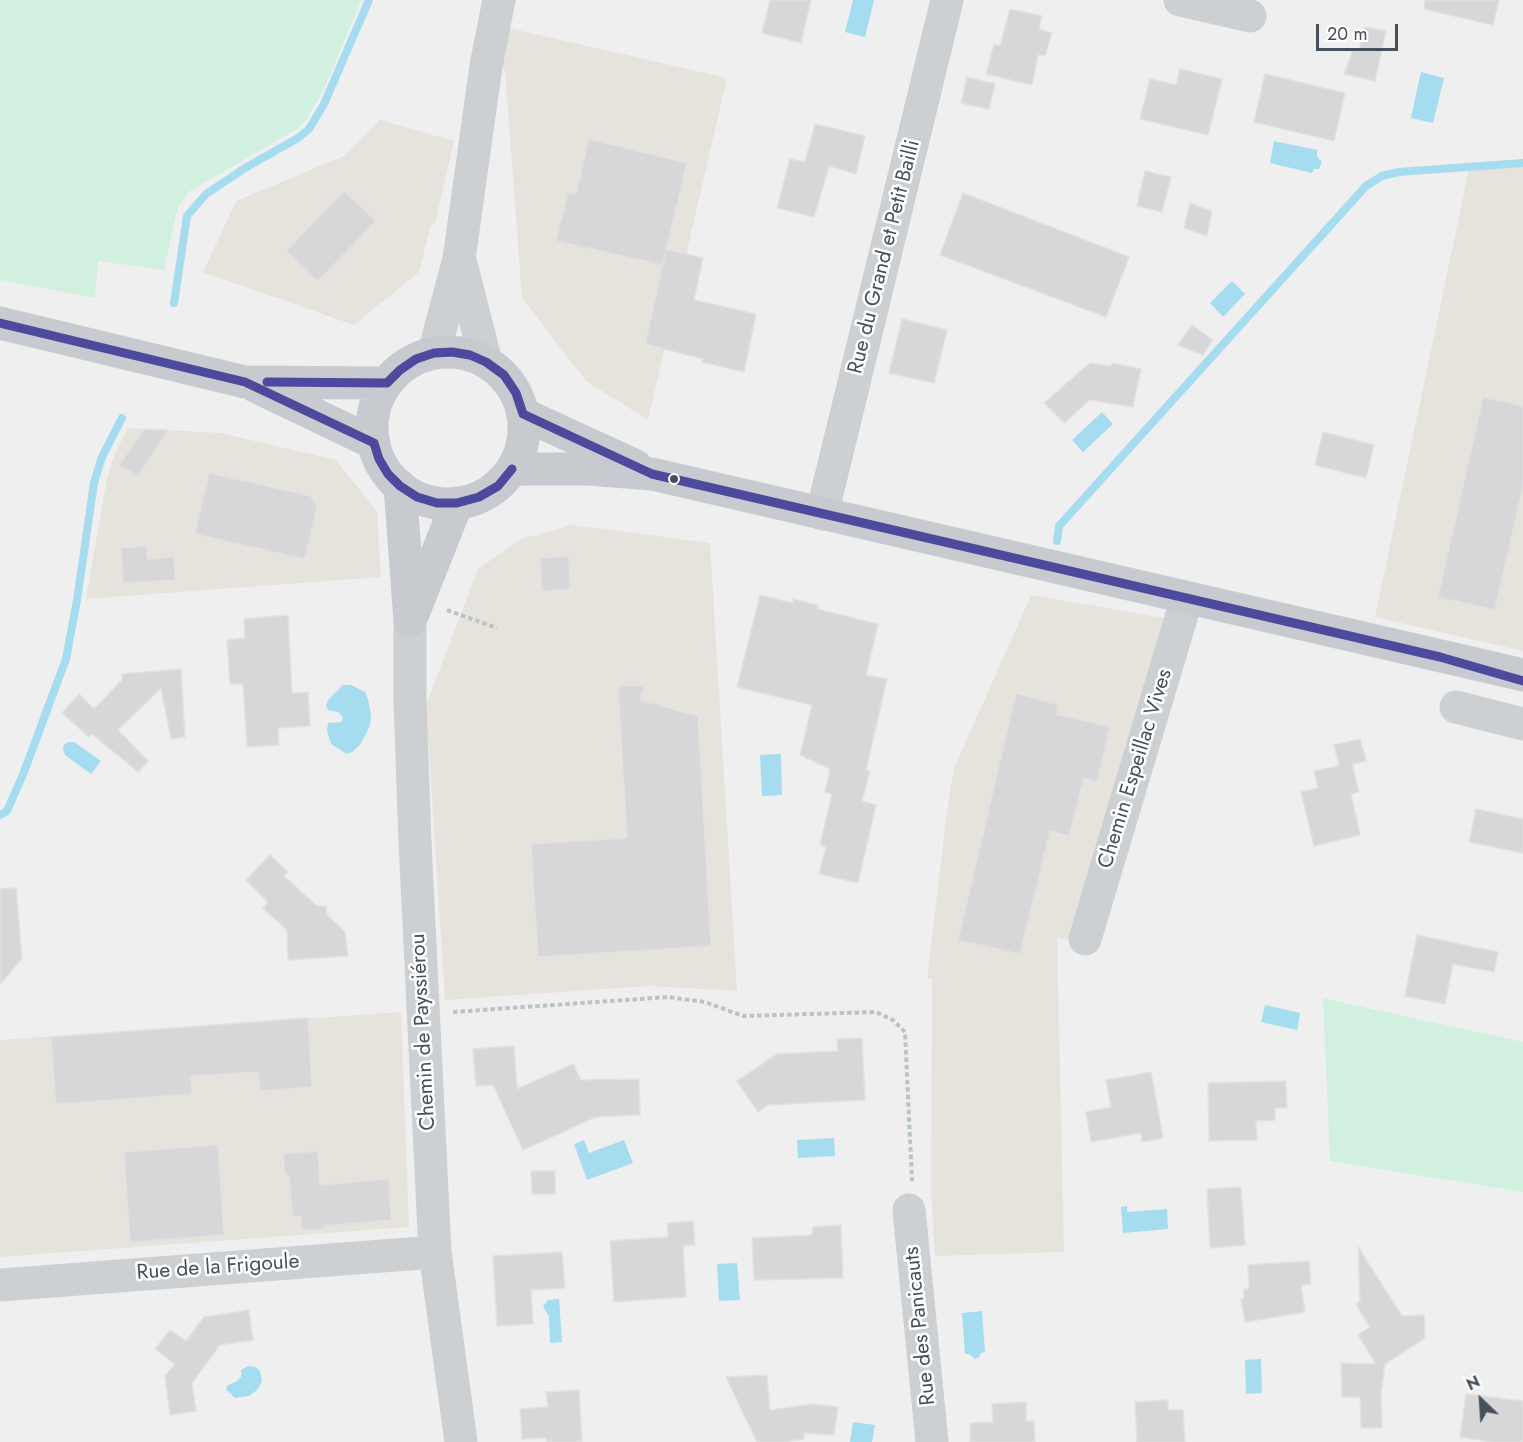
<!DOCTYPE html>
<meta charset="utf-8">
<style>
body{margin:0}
#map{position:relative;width:1523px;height:1442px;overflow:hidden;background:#f0efef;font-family:Jost,sans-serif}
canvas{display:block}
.north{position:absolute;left:1451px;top:1370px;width:60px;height:60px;-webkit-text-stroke:4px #fff;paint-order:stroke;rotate:335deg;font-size:16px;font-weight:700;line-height:24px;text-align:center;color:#45505c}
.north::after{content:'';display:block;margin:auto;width:21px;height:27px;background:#45505c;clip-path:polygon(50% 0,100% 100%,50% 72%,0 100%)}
.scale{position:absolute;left:1316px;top:24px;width:82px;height:27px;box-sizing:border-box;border:3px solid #45505c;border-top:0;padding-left:8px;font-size:18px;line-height:21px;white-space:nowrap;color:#45505c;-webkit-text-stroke:4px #fff;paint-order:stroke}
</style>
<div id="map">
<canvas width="1523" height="1442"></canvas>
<div class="north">N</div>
<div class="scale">20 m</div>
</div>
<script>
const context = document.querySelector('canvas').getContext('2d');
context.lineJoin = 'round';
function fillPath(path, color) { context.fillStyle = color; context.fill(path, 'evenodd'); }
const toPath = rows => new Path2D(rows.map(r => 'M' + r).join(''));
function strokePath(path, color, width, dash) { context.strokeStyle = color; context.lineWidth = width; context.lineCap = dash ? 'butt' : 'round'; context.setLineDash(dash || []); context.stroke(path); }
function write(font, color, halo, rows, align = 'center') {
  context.font = font + ' Jost,sans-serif'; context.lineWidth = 5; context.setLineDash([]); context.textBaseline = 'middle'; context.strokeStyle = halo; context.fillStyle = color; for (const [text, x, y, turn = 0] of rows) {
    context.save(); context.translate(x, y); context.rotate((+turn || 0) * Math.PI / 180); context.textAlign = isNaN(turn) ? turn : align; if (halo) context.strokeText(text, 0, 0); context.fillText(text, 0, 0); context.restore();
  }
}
fillPath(toPath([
 [504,27,727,78,648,420,586,381,522,298,505,70,496,67],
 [380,120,454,141,435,223,431,225,419,272,354,325,203,272,236,201,344,156],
 [1523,165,1523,651,1375,617,1469,169],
 [128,428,221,433,336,460,377,512,381,577,86,599,107,478,114,455],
 [573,525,710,543,737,991,649,986,445,1000,426,705,478,569,521,539],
 [1031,595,1170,619,1075,941,1057,938,1064,1252,935,1256,931,1192,932,979,927,979,947,811,954,768],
 [401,1012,409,1227,0,1257,0,1040]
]), '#e5e3dc');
fillPath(toPath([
 [0,0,361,0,324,89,306,120,297,129,190,191,179,206,176,215,164,270,98,261,95,298,0,280],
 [1323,998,1523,1042,1523,1192,1330,1161]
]), '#d2f0df');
fillPath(toPath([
 [853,0,874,0,865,37,845,32],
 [1421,72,1444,78,1433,123,1411,118],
 [1274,141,1317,150,1317,156,1322,162,1319,169,1314,169,1312,173,1270,163],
 [1232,281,1245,294,1223,317,1210,303],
 [1102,412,1113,424,1083,452,1072,440],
 [343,685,351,685,365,692,368,699,371,715,370,725,366,734,359,746,352,752,347,754,331,744,327,731,328,723,341,722,343,717,338,712,328,710,326,706,328,700],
 [68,742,74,742,101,761,91,774,65,755,63,749,64,745],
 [781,754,782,795,762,796,760,755],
 [1265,1005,1300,1013,1297,1030,1261,1022],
 [834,1138,835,1156,798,1158,797,1140],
 [584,1140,589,1153,624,1140,633,1163,587,1180,574,1144],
 [1127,1206,1127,1212,1167,1209,1168,1229,1123,1233,1121,1207],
 [737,1263,740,1300,719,1301,717,1264],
 [559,1299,562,1342,550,1343,549,1317,543,1306,548,1300],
 [982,1311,985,1352,981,1353,979,1357,975,1359,969,1354,965,1354,962,1313],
 [1261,1359,1262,1393,1246,1394,1245,1360],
 [248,1366,256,1367,260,1371,262,1382,257,1390,249,1396,235,1398,226,1389,227,1386,237,1381,241,1377,241,1370],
 [853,1422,875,1425,872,1442,850,1442]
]), '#a5dcef');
strokePath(toPath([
 [174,303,187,216,206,194,245,168,298,138,309,129,324,104,369,0],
 [1057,541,1059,526,1366,186,1382,176,1399,172,1523,163],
 [0,815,7,811,24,772,66,659,77,600,94,483,102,457,122,418]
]), '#a5dcef', 8);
const building = toPath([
 [770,0,811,0,801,43,762,33,770,0],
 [1425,0,1499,0,1493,25,1424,9,1425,0],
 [1010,9,1042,16,1039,29,1052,33,1045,56,1038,55,1032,85,986,74,994,44,1000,46,1010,9],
 [1365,27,1386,31,1375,81,1344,74,1353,49,1359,51,1365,27],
 [1180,69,1222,79,1208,135,1140,119,1150,79,1176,85,1180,69],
 [1265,74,1345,93,1334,141,1254,122,1265,74],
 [967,77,995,84,989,109,961,103,967,77],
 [815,124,865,136,856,174,829,166,814,217,777,208,790,159,805,162,815,124],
 [589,139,687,163,666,249,703,258,694,300,756,314,744,372,702,362,703,359,645,344,666,250,663,265,556,241,568,193,576,194,589,139],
 [1145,171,1171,177,1162,212,1137,206,1145,171],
 [344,191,376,221,318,281,286,251,344,191],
 [963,193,1129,257,1106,317,940,255,963,193],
 [1190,203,1212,211,1207,236,1184,228,1190,203],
 [902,319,947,330,934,383,889,373,902,319],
 [1192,325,1213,340,1203,355,1178,345,1192,325],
 [1090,363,1110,366,1113,363,1141,369,1133,407,1090,400,1064,423,1044,403,1090,363],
 [1483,397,1523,406,1523,486,1495,610,1438,597,1483,397],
 [144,429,168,430,138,476,119,465,144,429],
 [1323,432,1374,445,1366,478,1315,465,1323,432],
 [209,473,311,496,317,506,305,559,195,534,209,473],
 [147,546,147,559,174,557,175,580,123,583,121,548,147,546],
 [569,556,570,589,542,591,540,558,569,556],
 [760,595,793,603,793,599,818,605,818,609,878,624,866,675,887,679,866,770,870,771,862,801,876,805,858,883,819,874,826,847,820,845,832,794,825,792,830,769,800,755,812,705,737,687,760,595],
 [288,615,292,693,308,692,310,726,278,728,279,745,247,747,243,684,230,684,227,640,245,638,244,619,288,615],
 [181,669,185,737,171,739,161,688,118,730,148,761,138,772,92,734,89,737,62,713,79,694,94,709,122,680,122,674,181,669],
 [644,685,640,700,698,716,711,946,538,957,531,844,627,838,618,686,644,685],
 [1016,693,1058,705,1056,714,1110,727,1097,782,1084,778,1069,836,1050,831,1020,954,958,940,1016,693],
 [1360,739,1366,761,1352,764,1359,792,1351,794,1360,835,1314,846,1301,792,1318,788,1314,771,1339,766,1334,745,1360,739],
 [1476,809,1523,819,1523,853,1469,842,1476,809],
 [270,855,288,872,284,876,317,906,326,906,327,915,345,932,348,956,288,960,287,930,263,908,268,902,246,880,270,855],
 [16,888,22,958,0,985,0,889,16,888],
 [1417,935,1498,952,1494,972,1453,964,1445,1004,1405,996,1417,935],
 [308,1018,312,1087,260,1091,258,1072,191,1076,192,1094,56,1104,51,1037,308,1018],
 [862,1038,865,1100,768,1105,758,1112,737,1081,777,1054,838,1051,837,1039,862,1038],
 [514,1046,517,1089,573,1064,581,1080,639,1079,640,1115,596,1117,523,1150,493,1085,476,1086,473,1049,514,1046],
 [1151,1072,1163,1138,1142,1142,1141,1133,1091,1142,1086,1112,1111,1107,1106,1080,1151,1072],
 [1286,1081,1287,1108,1275,1108,1275,1120,1256,1121,1257,1140,1209,1141,1208,1083,1286,1081],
 [218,1145,224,1235,130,1242,124,1152,218,1145],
 [318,1151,320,1185,389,1179,391,1220,323,1226,324,1229,302,1230,301,1216,293,1217,289,1175,285,1175,283,1154,318,1151],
 [531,1171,555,1171,555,1194,532,1194,531,1171],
 [1241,1187,1245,1245,1210,1248,1207,1189,1241,1187],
 [693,1221,695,1245,683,1246,686,1297,614,1302,610,1241,668,1237,667,1223,693,1221],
 [841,1225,843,1278,754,1280,752,1238,812,1235,813,1227,841,1225],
 [1358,1247,1402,1316,1424,1315,1425,1338,1385,1364,1381,1393,1382,1428,1361,1428,1360,1397,1342,1397,1341,1363,1376,1364,1358,1335,1370,1327,1356,1304,1360,1301,1358,1247],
 [562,1252,565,1288,531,1290,533,1324,497,1326,493,1256,562,1252],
 [1309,1261,1311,1284,1301,1285,1305,1312,1245,1322,1241,1299,1244,1298,1244,1289,1249,1289,1248,1265,1309,1261],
 [249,1310,253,1340,220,1345,192,1383,196,1411,170,1415,165,1376,175,1364,155,1349,170,1330,186,1341,204,1317,249,1310],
 [767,1375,770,1410,812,1404,838,1407,834,1435,804,1433,804,1439,782,1442,757,1442,726,1377,767,1375],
 [579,1390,582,1442,547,1442,546,1438,522,1439,520,1409,548,1407,546,1392,579,1390],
 [1466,1394,1523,1401,1523,1442,1492,1442,1460,1437,1466,1394],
 [1168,1400,1168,1410,1183,1410,1185,1442,1137,1442,1135,1402,1168,1400],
 [1026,1402,1026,1421,1034,1421,1035,1442,970,1442,970,1423,993,1422,992,1404,1026,1402]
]);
fillPath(building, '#d7d7d9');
strokePath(building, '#e1e1e2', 1.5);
strokePath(toPath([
 [447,610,497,628],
 [453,1012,668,997,705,1002,743,1016,876,1012,893,1020,905,1032,912,1181]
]), '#b8c5c2', 4, [4.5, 3]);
strokePath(toPath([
 [1180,0,1250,16],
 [460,260,486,362],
 [434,353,459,259,486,66,499,0],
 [822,514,947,0],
 [410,621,410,701,415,842,435,1252,461,1442],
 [1456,707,1523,724],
 [1085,939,1187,598],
 [909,1210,932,1442],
 [0,1285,435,1252]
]), '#ccd0d3', 33);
strokePath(toPath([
 [0,323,245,382,387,383],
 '372 428a76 76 0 1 1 152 0a76 76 0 1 1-152 0Z',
 [255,386,374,443],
 [523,414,636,466],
 [512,469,588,469,652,474,1523,675],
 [400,486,410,621],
 [413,614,457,503]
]), '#c7cbd0', 33);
strokePath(toPath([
 [0,323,245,382,374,443],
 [267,382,387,383],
 [387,383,400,370,416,359,434,353,452,352,470,355,486,362,504,375,516,393,523,414],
 [523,414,652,474,1440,657,1523,681],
 [374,443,379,459,388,474,400,486,417,497,437,503,457,503,479,497,498,486,512,469]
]), '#4d499d', 9);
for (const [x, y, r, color] of [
 [674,479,5,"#45505c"]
]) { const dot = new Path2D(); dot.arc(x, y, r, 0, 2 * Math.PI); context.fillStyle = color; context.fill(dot); strokePath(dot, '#fff', 2); }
write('21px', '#45505c', '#fff', [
 ["Rue du Grand et Petit Bailli",885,257,-76],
 ["Chemin Espeillac Vives",1136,769,-73],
 ["Chemin de Payssiérou",424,1032,-93],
 ["Rue de la Frigoule",218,1268,-4],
 ["Rue des Panicauts",921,1326,-96]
]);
</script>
